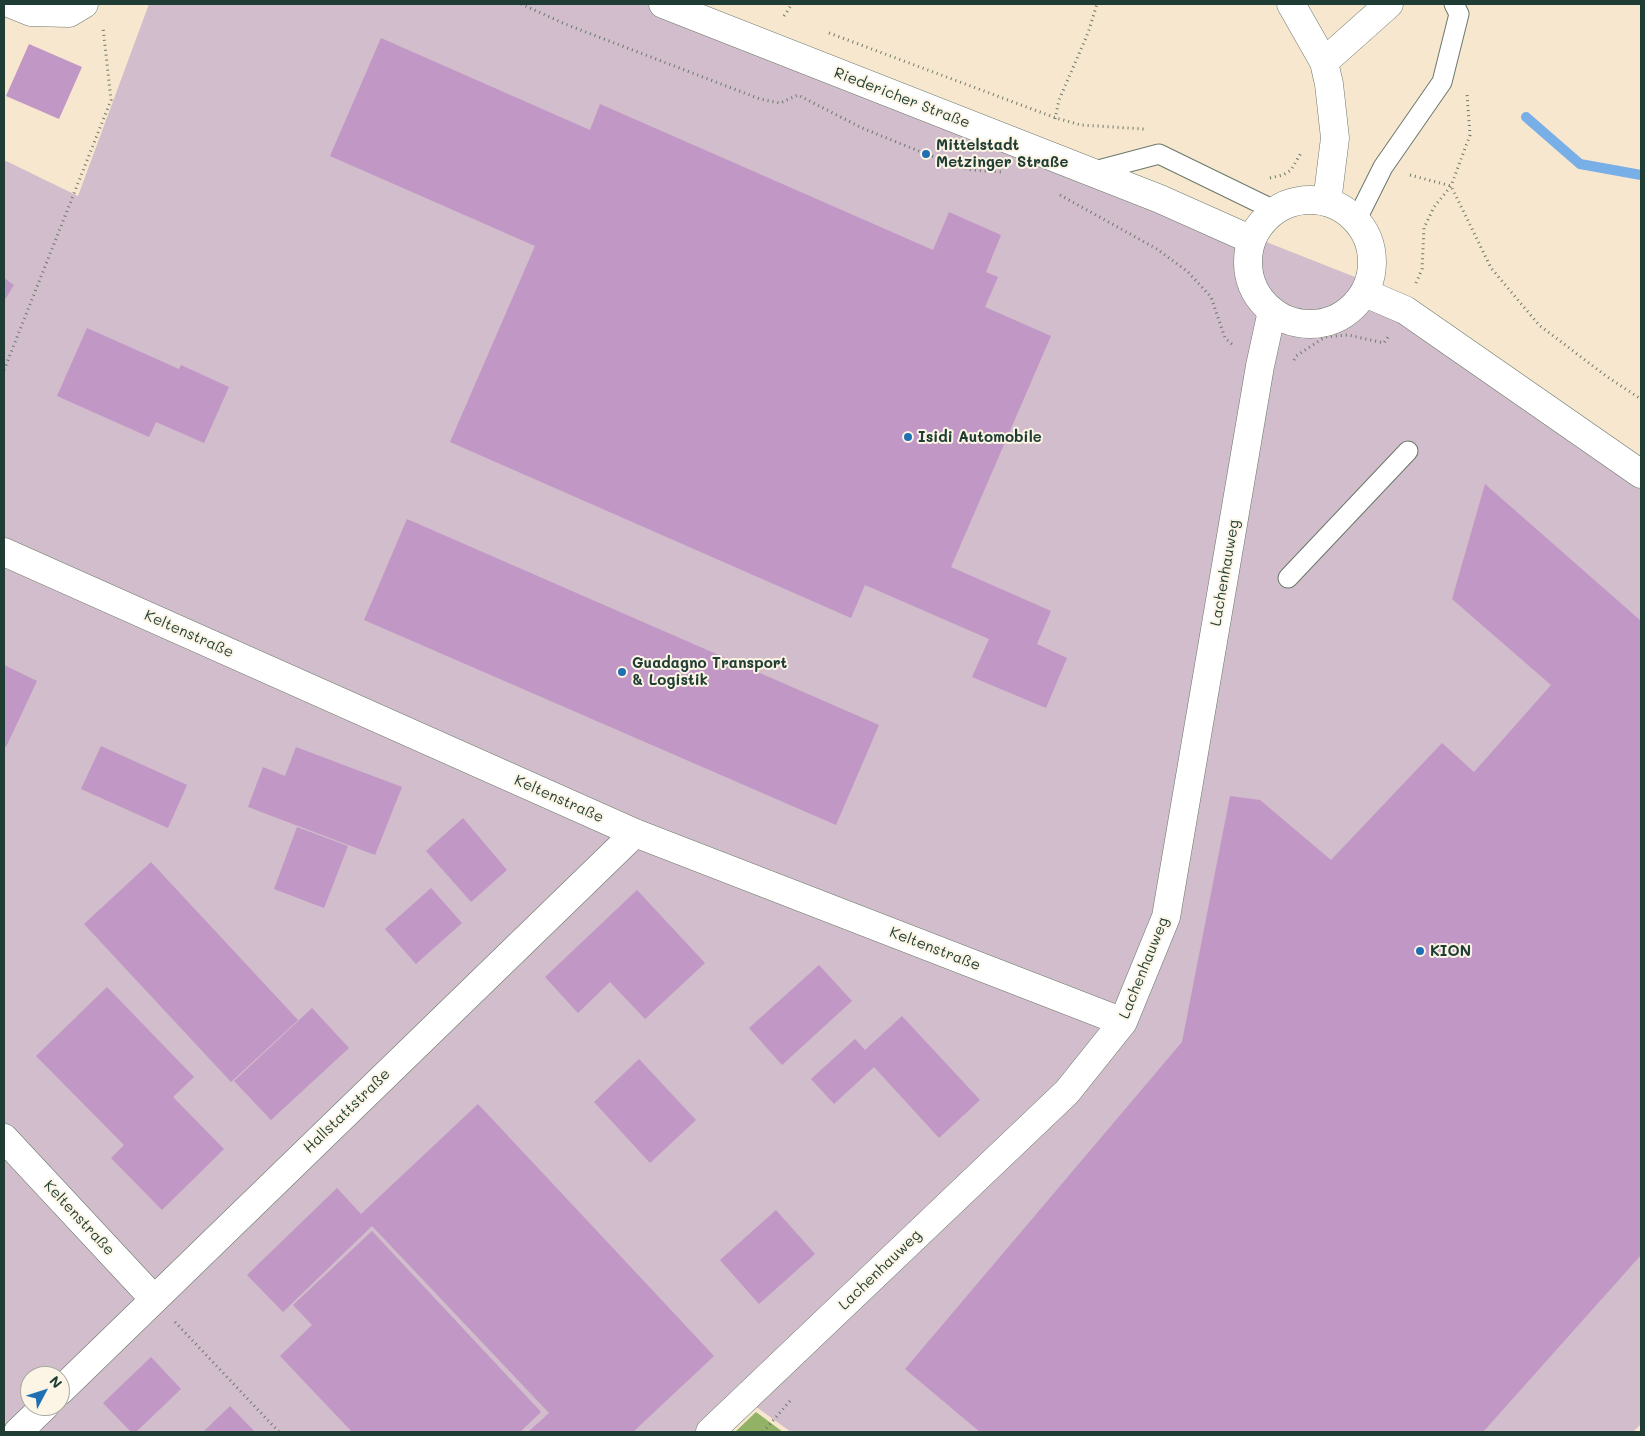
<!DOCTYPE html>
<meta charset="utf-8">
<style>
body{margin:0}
#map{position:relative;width:1645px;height:1436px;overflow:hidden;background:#f7e7cf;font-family:Mali,sans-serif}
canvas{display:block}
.frame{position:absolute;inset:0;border:5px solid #1f3d34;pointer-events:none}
.north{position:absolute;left:20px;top:1366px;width:50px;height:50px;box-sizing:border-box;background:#fcf5e5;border:1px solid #a4ab9e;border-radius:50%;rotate:50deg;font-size:14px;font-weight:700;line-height:20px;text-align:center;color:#1f3d34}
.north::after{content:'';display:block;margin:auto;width:18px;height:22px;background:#1f6fb2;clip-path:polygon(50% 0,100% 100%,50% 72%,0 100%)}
</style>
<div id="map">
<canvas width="1645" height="1436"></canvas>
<div class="frame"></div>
<div class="north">N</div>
</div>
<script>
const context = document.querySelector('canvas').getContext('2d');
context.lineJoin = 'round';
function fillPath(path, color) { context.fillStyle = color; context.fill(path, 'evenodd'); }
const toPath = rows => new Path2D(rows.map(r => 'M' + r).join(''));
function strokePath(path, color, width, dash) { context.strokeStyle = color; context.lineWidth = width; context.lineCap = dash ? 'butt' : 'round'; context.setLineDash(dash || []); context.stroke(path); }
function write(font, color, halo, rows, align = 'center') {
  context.font = font + ' Mali,sans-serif'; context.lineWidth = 4; context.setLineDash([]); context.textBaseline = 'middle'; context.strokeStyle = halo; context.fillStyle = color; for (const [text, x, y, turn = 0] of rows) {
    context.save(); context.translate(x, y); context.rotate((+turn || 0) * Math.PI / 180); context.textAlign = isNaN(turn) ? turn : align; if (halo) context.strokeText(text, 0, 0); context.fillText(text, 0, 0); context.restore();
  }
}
fillPath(toPath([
 [149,4,664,4,1360,279,1641,460,1641,1424,1633,1432,791,1432,755,1406,728,1432,4,1432,4,160,78,196],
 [30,1376,60,1376,60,1406,30,1406]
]), '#d1bdcb');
fillPath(toPath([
 [756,1412,783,1432,735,1432]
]), '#92b266');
strokePath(toPath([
 [1526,117,1580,164,1641,175]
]), '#78afe7', 10);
fillPath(toPath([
 [381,38,590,130,600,104,933,250,949,212,1001,235,986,272,998,277,985,307,1051,336,951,567,1051,611,1037,644,1067,658,1046,708,972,677,989,639,865,585,851,618,450,442,535,246,330,156],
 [29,44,82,67,59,119,6,96],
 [4,278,14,285,4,301],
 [87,328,179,369,181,365,229,387,204,443,156,422,149,437,57,396],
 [1485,484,1641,621,1641,1255,1483,1432,980,1432,905,1369,1182,1042,1230,796,1260,800,1331,860,1442,743,1474,772,1551,685,1452,599],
 [407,519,879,725,836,825,364,620],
 [4,665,37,681,6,747,4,746],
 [101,746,187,785,168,828,81,789],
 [296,747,402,787,375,855,248,807,263,767,285,776],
 [463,818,507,870,471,902,426,851],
 [297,827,348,846,324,908,274,889],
 [151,862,298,1020,231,1082,84,924],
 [431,888,462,923,416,964,385,929],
 [637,890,705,963,645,1019,610,982,578,1013,545,977],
 [819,965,852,1001,782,1065,749,1028],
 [107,987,194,1077,173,1097,224,1149,162,1210,111,1158,124,1145,36,1056],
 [312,1008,349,1048,271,1120,234,1081],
 [902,1016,980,1100,939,1138,874,1067,834,1104,811,1079,855,1039,865,1050],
 [639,1059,696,1120,650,1163,594,1102],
 [478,1104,714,1356,633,1432,528,1432,549,1413,372,1226,283,1312,247,1275,337,1188,361,1214],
 [776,1210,815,1254,759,1304,720,1260],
 [372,1231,541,1412,520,1432,352,1432,280,1356,312,1325,293,1305],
 [151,1357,181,1389,136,1432,131,1432,103,1403],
 [230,1406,255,1432,203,1432]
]), '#c197c6');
const lane = toPath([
 [1091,172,1159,154,1274,210],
 [1356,221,1383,167,1442,82,1459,14,1454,4],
 [1288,578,1408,451]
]);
const street = toPath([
 [11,4,31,12,69,13,84,4],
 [1291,4,1324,62,1329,84,1335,138,1327,202],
 [1324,62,1389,4],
 [4,552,635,833,1123,1022],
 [4,1138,154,1299],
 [60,1391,635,833],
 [18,1432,45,1406],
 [710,1432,1067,1092,1123,1022,1166,917,1260,366,1272,311]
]);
const secondary = toPath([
 [663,4,1160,199,1252,240],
 '1248 262a62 62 0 1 1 124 0a62 62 0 1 1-124 0Z',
 [1365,293,1405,310,1641,474]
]);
strokePath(lane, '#6b786a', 21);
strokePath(street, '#6b786a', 29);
strokePath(secondary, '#6b786a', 29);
strokePath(toPath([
 [521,4,565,24,760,99,780,103,798,95,862,128,926,154,971,170,1002,172],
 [784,16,792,4],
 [829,33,1056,118,1081,125,1144,129],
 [1055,119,1059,100,1088,33,1097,4],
 [1410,175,1451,186,1491,268,1539,325,1606,376,1641,399],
 [1270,178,1283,175,1291,170,1301,153],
 [1060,195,1157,249,1188,272,1211,297,1225,338,1234,346],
 [1416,283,1422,269,1424,228,1434,207,1451,186,1470,135,1467,94],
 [1294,360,1296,356,1325,337,1348,335,1384,343,1388,337],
 [4,370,111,100,103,27],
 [175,1322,279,1432],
 [763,1432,790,1401]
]), '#6b786a', 3, [1, 4]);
strokePath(lane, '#fff', 19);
strokePath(street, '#fff', 28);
strokePath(secondary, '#fff', 28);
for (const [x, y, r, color] of [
 [926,154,5,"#1f6fb2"],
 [908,437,5,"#1f6fb2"],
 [622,672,5,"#1f6fb2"],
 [1420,951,5,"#1f6fb2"]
]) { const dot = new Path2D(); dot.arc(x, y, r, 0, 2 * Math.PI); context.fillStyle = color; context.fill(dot); strokePath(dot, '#fcf5e5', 2); }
write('15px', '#1f3d34', '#fcf5e5', [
 ["Riedericher Straße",902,98,21],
 ["Lachenhauweg",1225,573,-80],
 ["Keltenstraße",189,634,24],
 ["Keltenstraße",559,799,24],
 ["Keltenstraße",935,949,21],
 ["Lachenhauweg",1144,968,-68],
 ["Hallstattstraße",347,1111,-44],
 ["Keltenstraße",79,1218,47],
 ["Lachenhauweg",880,1270,-44]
]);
write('bold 15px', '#1f3d34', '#fcf5e5', [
 ["Mittelstadt",936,145],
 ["Metzinger Straße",936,162],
 ["Isidi Automobile",918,437],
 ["Guadagno Transport",632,663],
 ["& Logistik",632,680],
 ["KION",1430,951]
], 'left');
</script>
